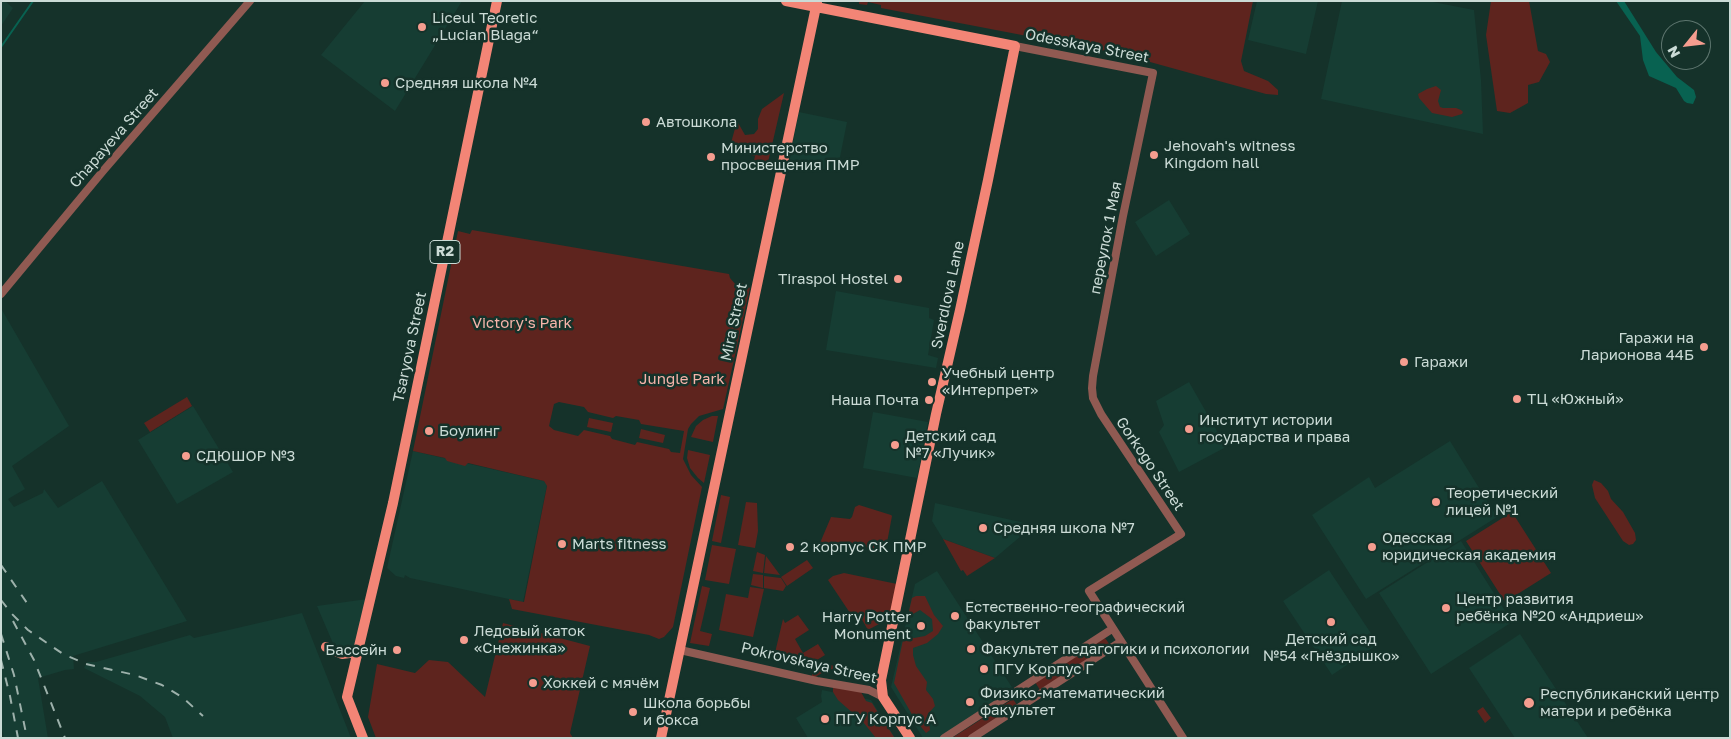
<!DOCTYPE html>
<meta charset="utf-8">
<style>
body{margin:0}
#map{position:relative;width:1731px;height:739px;overflow:hidden;background:#15322a;font-family:"Golos Text",sans-serif}
canvas{display:block}
.frame{position:absolute;inset:0;border:2px solid #cbdbd6;pointer-events:none}
.north{position:absolute;left:1661px;top:20px;width:50px;height:50px;box-sizing:border-box;background:#15322a;border:1px solid #5e766f;border-radius:50%;rotate:241deg;font-size:14px;font-weight:700;line-height:20px;text-align:center;color:#cbdbd6}
.north::after{content:'';display:block;margin:auto;width:18px;height:22px;background:#f59d8f;clip-path:polygon(50% 0,100% 100%,50% 72%,0 100%)}
</style>
<div id="map">
<canvas width="1731" height="739"></canvas>
<div class="frame"></div>
<div class="north">N</div>
</div>
<script>
const context = document.querySelector('canvas').getContext('2d');
context.lineJoin = 'round';
function fillPath(path, color) { context.fillStyle = color; context.fill(path, 'evenodd'); }
const toPath = rows => new Path2D(rows.map(r => 'M' + r).join(''));
function strokePath(path, color, width, dash) { context.strokeStyle = color; context.lineWidth = width; context.lineCap = dash ? 'butt' : 'round'; context.setLineDash(dash || []); context.stroke(path); }
function write(font, color, halo, rows, align = 'center') {
  context.font = font + ' "Golos Text",sans-serif'; context.lineWidth = 5; context.setLineDash([]); context.textBaseline = 'middle'; context.strokeStyle = halo; context.fillStyle = color; for (const [text, x, y, turn = 0] of rows) {
    context.save(); context.translate(x, y); context.rotate((+turn || 0) * Math.PI / 180); context.textAlign = isNaN(turn) ? turn : align; if (halo) context.strokeText(text, 0, 0); context.fillText(text, 0, 0); context.restore();
  }
}
fillPath(toPath([
 [1,1,5,1,13,8,1,26],
 [365,1,462,1,395,111,321,55],
 [1257,1,1318,1,1306,54,1248,40],
 [1342,1,1428,1,1474,10,1481,80,1483,134,1321,99],
 [799,112,847,122,837,172,789,162],
 [1169,200,1190,234,1156,256,1135,222],
 [836,291,929,308,929,318,934,320,928,355,938,358,936,368,826,350],
 [2,310,69,426,12,466,25,489,8,499,14,507,43,493,44,489,58,508,102,481,187,621,73,656,74,669,65,670,38,678,48,738,4,738,1,725],
 [1189,382,1226,447,1179,472,1159,432,1164,425,1156,401],
 [193,406,233,472,177,504,138,440],
 [873,412,928,422,917,478,863,468],
 [1450,441,1497,517,1366,599,1312,515,1369,477,1375,488],
 [413,451,544,481,547,485,523,602,410,578,405,575,404,578,396,576,387,568],
 [935,503,1034,525,995,558,943,539,932,521],
 [1461,541,1512,622,1431,674,1379,593],
 [1329,570,1378,644,1332,675,1283,601],
 [937,571,1015,692,944,738,923,738,891,687,915,584],
 [367,599,355,651,335,648,317,606],
 [302,613,351,738,173,738,165,717,140,696,84,668,87,662,96,662,190,635,194,638],
 [1520,634,1588,738,1515,738,1469,668],
 [822,690,871,700,895,738,808,738,796,718,822,702,821,696]
]), '#163d33');
fillPath(toPath([
 [859,1,1253,1,1241,61,1244,71,1268,81,1278,90,1278,95,1266,94,1121,54,881,8,881,5,868,2,867,5,859,4],
 [1491,1,1529,1,1538,51,1546,54,1550,62,1539,82,1528,85,1528,103,1510,113,1497,111,1486,35],
 [1436,86,1441,90,1438,101,1440,107,1443,108,1456,108,1461,110,1463,112,1462,114,1452,117,1432,113,1419,98,1418,94,1427,89],
 [784,93,766,171,752,169,755,156,733,151,731,143,737,121,745,135,754,134,758,129,758,119,762,109],
 [472,230,729,274,730,278,736,285,741,282,750,288,723,409,699,416,691,424,688,429,683,459,691,475,702,487,673,627,664,637,659,639,649,635,512,609,509,599,524,602,547,486,544,481,468,463,465,466,447,461,445,458,413,451,458,231,470,234],
 [559,402,584,407,588,412,613,418,616,416,639,420,641,424,684,431,680,453,671,452,669,449,637,442,635,445,616,440,612,439,610,436,584,430,578,436,554,430,549,426,554,404],
 [187,397,192,406,150,432,144,423],
 [712,416,718,416,713,442,691,437,696,426,703,420],
 [589,418,613,423,611,432,587,427],
 [641,429,665,435,663,443,639,438],
 [688,450,710,455,704,483,698,478,690,468,687,458],
 [1594,480,1601,483,1608,491,1611,499,1623,512,1635,533,1636,540,1633,544,1629,545,1623,541,1595,498,1592,485],
 [721,495,730,497,721,543,712,541],
 [746,502,757,503,758,531,755,548,738,545],
 [859,505,891,515,892,516,886,548,884,551,845,543,837,549,830,552,824,551,821,547,820,543,831,517,850,519,852,517,855,507],
 [1512,512,1551,573,1505,602,1466,541],
 [943,539,995,558,967,576,963,570,961,571],
 [712,545,736,549,729,584,705,580],
 [757,552,765,555,763,573,753,571],
 [766,556,780,575,764,573],
 [807,560,813,568,787,586,781,577],
 [844,573,897,584,890,618,868,630,858,613,852,616,828,580,833,576],
 [753,574,763,575,763,588,751,585],
 [764,576,781,578,786,586,783,591,764,588],
 [702,586,710,588,700,631,712,634,709,646,690,643],
 [750,587,764,589,753,637,719,630,726,594,748,598],
 [916,596,925,596,934,615,943,626,938,634,927,643,913,648,913,655,916,666,927,682,926,690,933,699,935,706,928,714,930,730,926,733,914,718,894,683,904,635,914,638,925,636,933,631,932,619,920,610,913,614,909,611,912,598],
 [798,615,809,630,795,639,803,653,818,644,825,655,809,665,774,657,783,619,785,623],
 [503,623,590,646,570,733,573,738,376,738,368,717,377,664,415,673,429,660,448,662,485,697],
 [1105,638,1110,645,1040,690,1035,682],
 [828,664,837,667,836,670,829,669,815,677,812,676,812,674],
 [833,686,850,688,861,692,866,701,872,703,882,719,876,723,879,727,885,723,894,737,876,738,863,722,838,700,833,692],
 [1013,699,1017,705,967,738,952,738],
 [1483,707,1491,718,1485,723,1477,711]
]), '#5e241e');
fillPath(toPath([
 [1616,1,1624,1,1656,52,1677,77,1694,90,1696,97,1693,104,1687,103,1684,101,1676,88,1649,76,1643,60,1640,36]
]), '#086251');
strokePath(toPath([
 [1,47,33,1]
]), '#086251', 2);
strokePath(toPath([
 [1015,46,1153,73,1123,216,1093,376,1092,388,1093,398,1101,414,1181,534,1089,591,1183,738],
 [1,294,103,171,250,1],
 [680,650,817,681,869,690,883,697],
 [944,738,1112,629],
 [972,738,1120,642]
]), '#905a52', 8);
strokePath(toPath([
 [786,1,1015,46,988,180,960,310,936,414,881,680,883,697,910,738],
 [326,647,342,654,357,652],
 [363,738,347,697,393,503,497,1],
 [661,738,817,2]
]), '#f38576', 10);
strokePath(toPath([
 [1,565,29,606],
 [1,600,12,614,28,630,63,654,86,664,135,675,162,685,182,697,203,716],
 [13,621,34,660,65,738],
 [1,634,14,675,27,738],
 [1,660,10,696,18,738]
]), '#9db1ab', 2, [9, 9]);
for (const [x, y, r, color] of [
 [422,27,5,"#f59d8f"],
 [385,83,5,"#f59d8f"],
 [646,122,5,"#f59d8f"],
 [1154,155,5,"#f59d8f"],
 [711,157,5,"#f59d8f"],
 [898,279,5,"#f59d8f"],
 [1704,347,5,"#f59d8f"],
 [1404,362,5,"#f59d8f"],
 [932,382,5,"#f59d8f"],
 [1517,399,5,"#f59d8f"],
 [929,400,5,"#f59d8f"],
 [1189,429,5,"#f59d8f"],
 [429,431,5,"#f59d8f"],
 [895,445,5,"#f59d8f"],
 [186,456,5,"#f59d8f"],
 [1436,502,5,"#f59d8f"],
 [983,528,5,"#f59d8f"],
 [562,544,5,"#f59d8f"],
 [790,547,5,"#f59d8f"],
 [1372,547,5,"#f59d8f"],
 [1446,608,5,"#f59d8f"],
 [955,616,5,"#f59d8f"],
 [1331,622,5,"#f59d8f"],
 [921,626,5,"#f59d8f"],
 [464,640,5,"#f59d8f"],
 [971,649,5,"#f59d8f"],
 [397,650,5,"#f59d8f"],
 [984,669,5,"#f59d8f"],
 [533,683,5,"#f59d8f"],
 [970,702,5,"#f59d8f"],
 [1529,703,6,"#f59d8f"],
 [633,712,5,"#f59d8f"],
 [825,719,5,"#f59d8f"]
]) { const dot = new Path2D(); dot.arc(x, y, r, 0, 2 * Math.PI); context.fillStyle = color; context.fill(dot); strokePath(dot, '#15322a', 2); }
for (const [x, y, w] of [
 [445,252,30]
]) { const box = new Path2D(); box.roundRect(x - w / 2, y - 11.5, w, 23, 4); context.fillStyle = '#15322a'; context.fill(box); strokePath(box, '#cbdbd6', 1); }
write('bold 14px', '#cbdbd6', null, [
 ["R2",445,252]
]);
write('15px', '#cbdbd6', '#15322a', [
 ["Liceul Teoretic",432,18],
 ["„Lucian Blaga“",432,35],
 ["Средняя школа №4",395,83],
 ["Автошкола",656,122],
 ["Jehovah's witness",1164,146],
 ["Kingdom hall",1164,163],
 ["Министерство",721,148],
 ["просвещения ПМР",721,165],
 ["Tiraspol Hostel",888,279,"right"],
 ["Гаражи на",1694,338,"right"],
 ["Ларионова 44Б",1694,355,"right"],
 ["Гаражи",1414,362],
 ["Учебный центр",942,373],
 ["«Интерпрет»",942,390],
 ["ТЦ «Южный»",1527,399],
 ["Наша Почта",919,400,"right"],
 ["Институт истории",1199,420],
 ["государства и права",1199,437],
 ["Боулинг",439,431],
 ["Детский сад",905,436],
 ["№7 «Лучик»",905,453],
 ["СДЮШОР №3",196,456],
 ["Теоретический",1446,493],
 ["лицей №1",1446,510],
 ["Средняя школа №7",993,528],
 ["Одесская",1382,538],
 ["юридическая академия",1382,555],
 ["Marts fitness",572,544],
 ["2 корпус СК ПМР",800,547],
 ["Центр развития",1456,599],
 ["ребёнка №20 «Андриеш»",1456,616],
 ["Естественно-географический",965,607],
 ["факультет",965,624],
 ["Harry Potter",911,617,"right"],
 ["Monument",911,634,"right"],
 ["Ледовый каток",474,631],
 ["«Снежинка»",474,648],
 ["Детский сад",1331,639,"center"],
 ["№54 «Гнёздышко»",1331,656,"center"],
 ["Факультет педагогики и психологии",981,649],
 ["Бассейн",387,650,"right"],
 ["ПГУ Корпус Г",994,669],
 ["Хоккей с мячём",543,683],
 ["Физико-математический",980,693],
 ["факультет",980,710],
 ["Республиканский центр",1540,694],
 ["матери и ребёнка",1540,711],
 ["Школа борьбы",643,703],
 ["и бокса",643,720],
 ["ПГУ Корпус А",835,719]
], 'left');
write('15px', '#cbdbd6', '#15322a', [
 ["Odesskaya Street",1087,46,11],
 ["Chapayeva Street",114,138,-49],
 ["переулок 1 Мая",1106,238,-79],
 ["Sverdlova Lane",948,295,-78],
 ["Mira Street",734,322,-78],
 ["Tsaryova Street",410,347,-78],
 ["Gorkogo Street",1150,464,56],
 ["Pokrovskaya Street",809,663,13]
]);
write('15px', '#f6b4aa', '#15322a', [
 ["Victory's Park",522,323],
 ["Jungle Park",682,379]
]);
</script>
